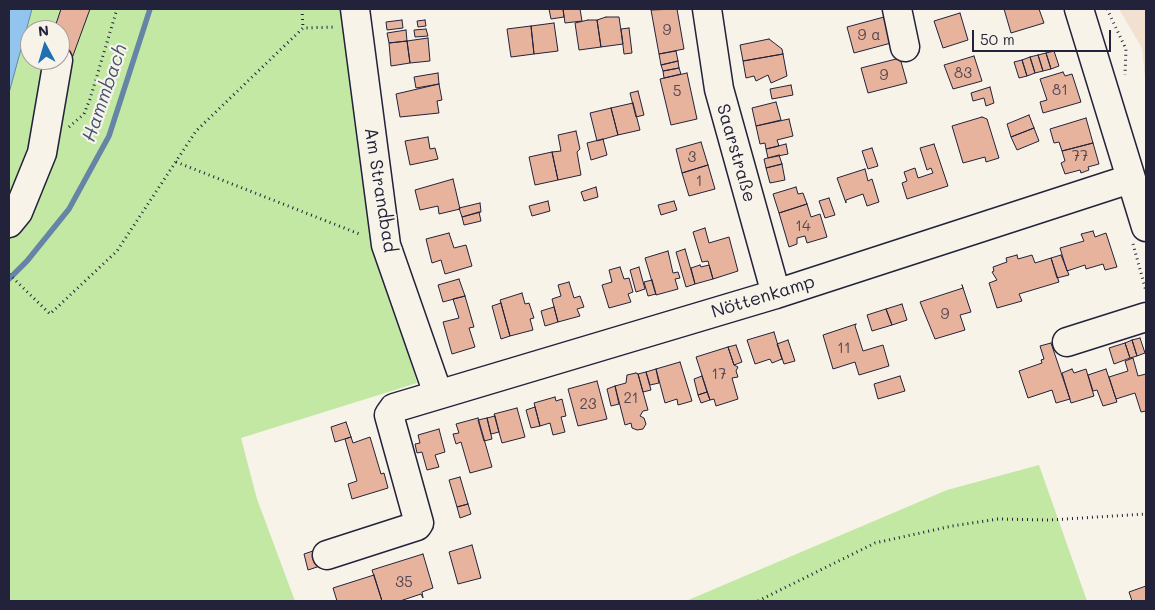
<!DOCTYPE html>
<meta charset="utf-8">
<style>
body{margin:0}
#map{position:relative;width:1155px;height:610px;overflow:hidden;background:#f7f3e8;font-family:Mali,sans-serif}
canvas{display:block}
.frame{position:absolute;inset:0;border:10px solid #22223b;pointer-events:none}
.north{position:absolute;left:20px;top:20px;width:50px;height:50px;box-sizing:border-box;background:#f7f3e8;border:1px solid #a29fa3;border-radius:50%;rotate:354deg;font-size:14px;font-weight:700;line-height:20px;text-align:center;color:#22223b}
.north::after{content:'';display:block;margin:auto;width:18px;height:22px;background:#1f6fb2;clip-path:polygon(50% 0,100% 100%,50% 72%,0 100%)}
.scale{position:absolute;left:972px;top:30px;width:139px;height:22px;box-sizing:border-box;border:2px solid #22223b;border-top:0;padding-left:6px;font-size:15px;line-height:18px;white-space:nowrap;color:#22223b;-webkit-text-stroke:4px #f7f3e8;paint-order:stroke}
</style>
<div id="map">
<canvas width="1155" height="610"></canvas>
<div class="frame"></div>
<div class="north">N</div>
<div class="scale">50 m</div>
</div>
<script>
const context = document.querySelector('canvas').getContext('2d');
context.lineJoin = 'round';
function fillPath(path, color) { context.fillStyle = color; context.fill(path, 'evenodd'); }
const toPath = rows => new Path2D(rows.map(r => 'M' + r).join(''));
function strokePath(path, color, width, dash) { context.strokeStyle = color; context.lineWidth = width; context.lineCap = dash ? 'butt' : 'round'; context.setLineDash(dash || []); context.stroke(path); }
function write(font, color, halo, rows, align = 'center') {
  context.font = font + ' Mali,sans-serif'; context.lineWidth = 4.5; context.setLineDash([]); context.textBaseline = 'middle'; context.strokeStyle = halo; context.fillStyle = color; for (const [text, x, y, turn = 0] of rows) {
    context.save(); context.translate(x, y); context.rotate((+turn || 0) * Math.PI / 180); context.textAlign = isNaN(turn) ? turn : align; if (halo) context.strokeText(text, 0, 0); context.fillText(text, 0, 0); context.restore();
  }
}
fillPath(toPath([
 [1119,9,1146,9,1146,88,1142,48]
]), '#f2e0d1');
fillPath(toPath([
 [32,9,345,9,377,251,417,383,241,438,257,499,295,601,9,601,9,93],
 [30,30,60,30,60,60,30,60],
 [1039,465,1087,601,686,601,947,490]
]), '#c2e8a3');
const water = toPath([
 [9,9,32,9,9,93,9,9]
]);
fillPath(water, '#91c5ee');
strokePath(water, '#6584a6', 1);
strokePath(toPath([
 [9,279,27,261,69,209,109,136,150,9]
]), '#6584a6', 5.5);
const building = toPath([
 [61,9,90,9,71,61,60,58,60,30,54,30,61,9],
 [549,9,563,9,564,17,551,19,549,9],
 [563,9,580,9,582,21,565,23,563,9],
 [677,9,684,49,659,54,651,10,677,9],
 [1004,9,1039,9,1044,23,1011,33,1004,9],
 [960,13,968,40,943,48,934,21,960,13],
 [606,17,619,17,623,44,601,47,597,20,606,17],
 [884,17,891,43,854,53,847,27,884,17],
 [402,20,403,28,387,30,386,22,402,20],
 [425,20,426,26,418,27,417,21,425,20],
 [588,20,597,20,601,47,579,50,575,23,588,20],
 [554,23,558,51,534,54,531,26,554,23],
 [531,26,534,54,511,57,507,29,531,26],
 [629,28,632,53,624,54,621,29,629,28],
 [426,29,428,36,415,37,414,30,426,29],
 [406,30,407,41,389,43,387,33,406,30],
 [428,38,430,61,410,63,407,41,428,38],
 [769,39,782,49,783,54,743,61,740,45,769,39],
 [407,41,410,63,391,66,389,43,407,41],
 [676,51,678,61,661,65,659,54,676,51],
 [1054,51,1059,66,1051,69,1046,53,1054,51],
 [1046,53,1051,69,1043,71,1038,55,1046,53],
 [783,54,787,76,771,83,768,75,756,81,754,76,746,78,743,61,783,54],
 [1038,55,1043,71,1035,73,1030,57,1038,55],
 [974,56,982,81,953,89,944,65,974,56],
 [1030,57,1035,73,1027,76,1022,60,1030,57],
 [900,58,907,83,868,93,861,68,900,58],
 [1022,60,1027,76,1019,78,1014,62,1022,60],
 [678,61,679,68,663,71,661,65,678,61],
 [679,68,681,74,664,78,663,71,679,68],
 [1063,72,1065,76,1072,74,1081,102,1043,113,1040,102,1047,100,1040,79,1063,72],
 [438,73,439,84,416,88,414,77,438,73],
 [687,73,697,119,671,125,660,79,687,73],
 [439,84,442,100,437,101,439,113,400,117,396,94,439,84],
 [791,85,793,95,772,99,770,89,791,85],
 [990,87,994,103,986,106,984,98,973,101,971,93,990,87],
 [638,91,644,115,636,117,630,93,638,91],
 [776,102,781,120,756,126,752,108,776,102],
 [633,103,640,130,618,135,611,108,633,103],
 [611,108,618,135,597,141,590,113,611,108],
 [1029,115,1034,128,1011,137,1007,124,1029,115],
 [982,117,987,119,999,158,986,162,985,157,963,163,952,126,982,117],
 [1086,118,1093,143,1062,151,1059,142,1054,143,1050,129,1086,118],
 [789,119,793,136,777,140,779,146,766,149,765,143,760,144,756,126,789,119],
 [1034,128,1039,141,1017,150,1011,137,1034,128],
 [576,131,580,149,577,152,581,175,558,180,552,152,561,151,558,135,576,131],
 [428,137,430,149,435,148,438,159,410,165,405,141,428,137],
 [603,139,607,155,591,160,587,143,603,139],
 [701,142,708,165,682,173,676,149,701,142],
 [1093,143,1099,164,1088,167,1089,170,1081,173,1080,170,1065,174,1061,163,1065,161,1062,151,1093,143],
 [786,144,788,154,768,158,766,149,786,144],
 [934,144,948,186,907,199,902,183,907,181,904,172,915,168,918,178,933,173,931,168,927,170,920,148,934,144],
 [872,148,878,166,868,169,862,151,872,148],
 [552,152,558,180,535,185,529,157,552,152],
 [779,155,782,164,766,168,764,159,779,155],
 [782,164,785,180,770,183,766,168,782,164],
 [708,165,715,189,689,196,682,173,708,165],
 [865,169,868,181,872,179,879,202,867,206,863,194,846,200,846,203,837,178,865,169],
 [453,179,460,209,439,214,438,206,420,210,415,190,453,179],
 [596,187,598,197,584,201,581,192,596,187],
 [796,187,798,194,803,193,807,204,779,213,773,194,796,187],
 [829,198,835,215,825,218,819,201,829,198],
 [548,201,550,211,532,216,529,206,548,201],
 [674,201,677,210,661,215,658,205,674,201],
 [480,203,481,212,462,217,459,208,480,203],
 [807,204,811,217,820,214,827,237,807,243,805,236,797,238,797,244,789,247,779,213,807,204],
 [479,212,481,221,464,225,462,217,479,212],
 [705,228,709,243,729,237,738,271,713,279,708,261,702,262,693,232,705,228],
 [1093,231,1095,237,1106,233,1117,267,1105,270,1103,264,1086,269,1085,265,1067,271,1060,248,1084,241,1081,234,1093,231],
 [449,233,454,248,466,245,472,266,445,274,441,260,432,263,426,239,449,233],
 [685,249,695,284,686,287,676,252,685,249],
 [668,251,673,273,678,272,680,278,675,279,678,289,656,295,645,258,668,251],
 [1017,255,1018,259,1032,255,1035,263,1051,258,1059,282,1019,294,1022,301,997,308,989,283,997,280,992,272,994,271,993,267,1007,262,1006,258,1017,255],
 [1061,255,1069,275,1057,278,1051,258,1061,255],
 [700,265,701,267,709,265,713,279,695,284,691,268,700,265],
 [620,267,624,279,629,278,633,292,628,294,631,302,609,308,602,285,612,282,609,270,620,267],
 [639,267,645,289,636,292,630,270,639,267],
 [459,279,465,296,443,302,438,285,459,279],
 [652,280,656,294,648,296,644,282,652,280],
 [569,282,574,298,580,296,584,307,577,309,580,316,558,322,552,299,561,296,558,285,569,282],
 [962,285,971,312,960,315,965,330,935,339,920,302,963,288,962,285],
 [522,293,525,304,529,303,534,318,530,319,533,330,510,336,500,300,522,293],
 [465,296,474,327,469,328,475,347,452,354,443,322,459,318,453,299,465,296],
 [501,303,510,336,501,339,492,306,501,303],
 [902,304,907,320,892,325,886,309,902,304],
 [554,307,558,322,545,326,541,311,554,307],
 [886,309,892,325,872,331,867,315,886,309],
 [856,324,855,326,863,351,883,345,889,366,859,375,855,362,833,369,823,335,856,324],
 [774,332,782,359,772,363,770,359,755,364,747,340,774,332],
 [1140,338,1145,353,1137,356,1132,340,1140,338],
 [788,340,795,361,784,364,777,344,788,340],
 [1132,340,1137,356,1130,358,1125,343,1132,340],
 [1051,343,1070,399,1056,403,1052,390,1028,398,1019,371,1042,363,1041,360,1044,359,1040,346,1051,343],
 [1125,343,1130,358,1114,364,1109,348,1125,343],
 [736,345,742,362,734,365,728,347,736,345],
 [728,347,734,365,738,367,736,371,738,377,732,378,738,399,716,406,714,399,710,400,696,357,728,347],
 [1133,358,1138,376,1146,374,1146,411,1141,412,1135,393,1116,399,1109,377,1128,371,1125,361,1133,358],
 [680,362,692,401,678,405,677,399,665,403,656,369,680,362],
 [656,369,659,383,650,385,646,372,656,369],
 [1072,369,1074,373,1086,369,1094,396,1071,403,1062,373,1072,369],
 [1106,369,1117,402,1103,406,1097,390,1093,391,1088,375,1106,369],
 [646,372,651,390,643,392,638,374,646,372],
 [636,373,638,374,648,410,643,411,640,416,644,418,646,424,643,429,637,430,632,428,631,423,625,425,615,386,626,383,627,375,636,373],
 [702,376,707,392,698,395,694,379,702,376],
 [900,376,905,391,878,399,874,384,900,376],
 [597,381,607,419,578,426,568,389,597,381],
 [615,386,619,404,611,406,607,389,615,386],
 [707,392,710,400,701,403,698,395,707,392],
 [555,397,556,401,562,399,566,416,561,417,565,432,553,435,550,423,540,426,534,403,555,397],
 [535,407,540,426,531,428,526,410,535,407],
 [517,408,525,437,502,443,494,414,517,408],
 [495,416,499,432,491,434,487,418,495,416],
 [478,418,492,467,470,473,461,442,456,444,453,434,459,433,456,424,478,418],
 [487,418,492,439,484,441,478,420,487,418],
 [346,422,351,437,335,442,331,427,346,422],
 [439,429,445,452,435,455,439,467,427,470,422,452,417,453,415,444,420,443,418,435,439,429],
 [351,437,353,443,370,437,381,474,384,473,388,488,352,499,348,484,357,481,345,439,351,437],
 [460,477,468,504,457,507,449,480,460,477],
 [468,504,471,514,460,518,457,507,468,504],
 [472,545,481,578,458,584,449,552,472,545],
 [319,549,323,565,308,570,304,554,319,549],
 [423,554,433,588,422,592,423,598,421,594,400,601,382,601,372,570,423,554],
 [374,575,382,601,337,601,333,588,374,575],
 [1146,586,1146,601,1132,601,1129,592,1146,586]
]);
fillPath(building, '#e8b39c');
strokePath(building, '#22223b', 1);
const minor = toPath([
 [355,9,386,245,438,394],
 [707,9,719,89,776,294],
 [897,9,905,47],
 [1079,9,1146,227],
 [9,223,18,212,42,153,58,60],
 [1067,342,1146,317],
 [327,555,417,526,419,523,389,415,394,408,776,294,1130,179]
]);
strokePath(minor, '#22223b', 31);
strokePath(toPath([
 [302,9,303,28],
 [1107,9,1126,49,1125,75],
 [69,127,84,114,90,99,117,9],
 [176,162,362,235],
 [1133,244,1146,291],
 [9,274,50,314,117,251,196,131,303,28,336,27],
 [758,601,875,543,952,526,998,519,1049,520,1146,514]
]), '#22223b', 3, [1, 4]);
strokePath(minor, '#f7f3e8', 28);
write('15px', '#544653', null, [
 ["9",667,30],
 ["9 a",869,35],
 ["83",963,73],
 ["9",884,75],
 ["81",1060,90],
 ["5",677,91],
 ["77",1080,156],
 ["3",692,157],
 ["1",699,181],
 ["14",803,226],
 ["9",945,314],
 ["11",844,348],
 ["17",719,374],
 ["21",631,398],
 ["23",588,404],
 ["35",404,582]
]);
write('18px', '#22223b', '#f7f3e8', [
 ["Saarstraße",736,153,74],
 ["Am Strandbad",380,190,81],
 ["Nöttenkamp",763,297,-17]
]);
write('italic 19px', '#435371', '#f7f3e8', [
 ["Hammbach",105,93,-71]
]);
</script>
